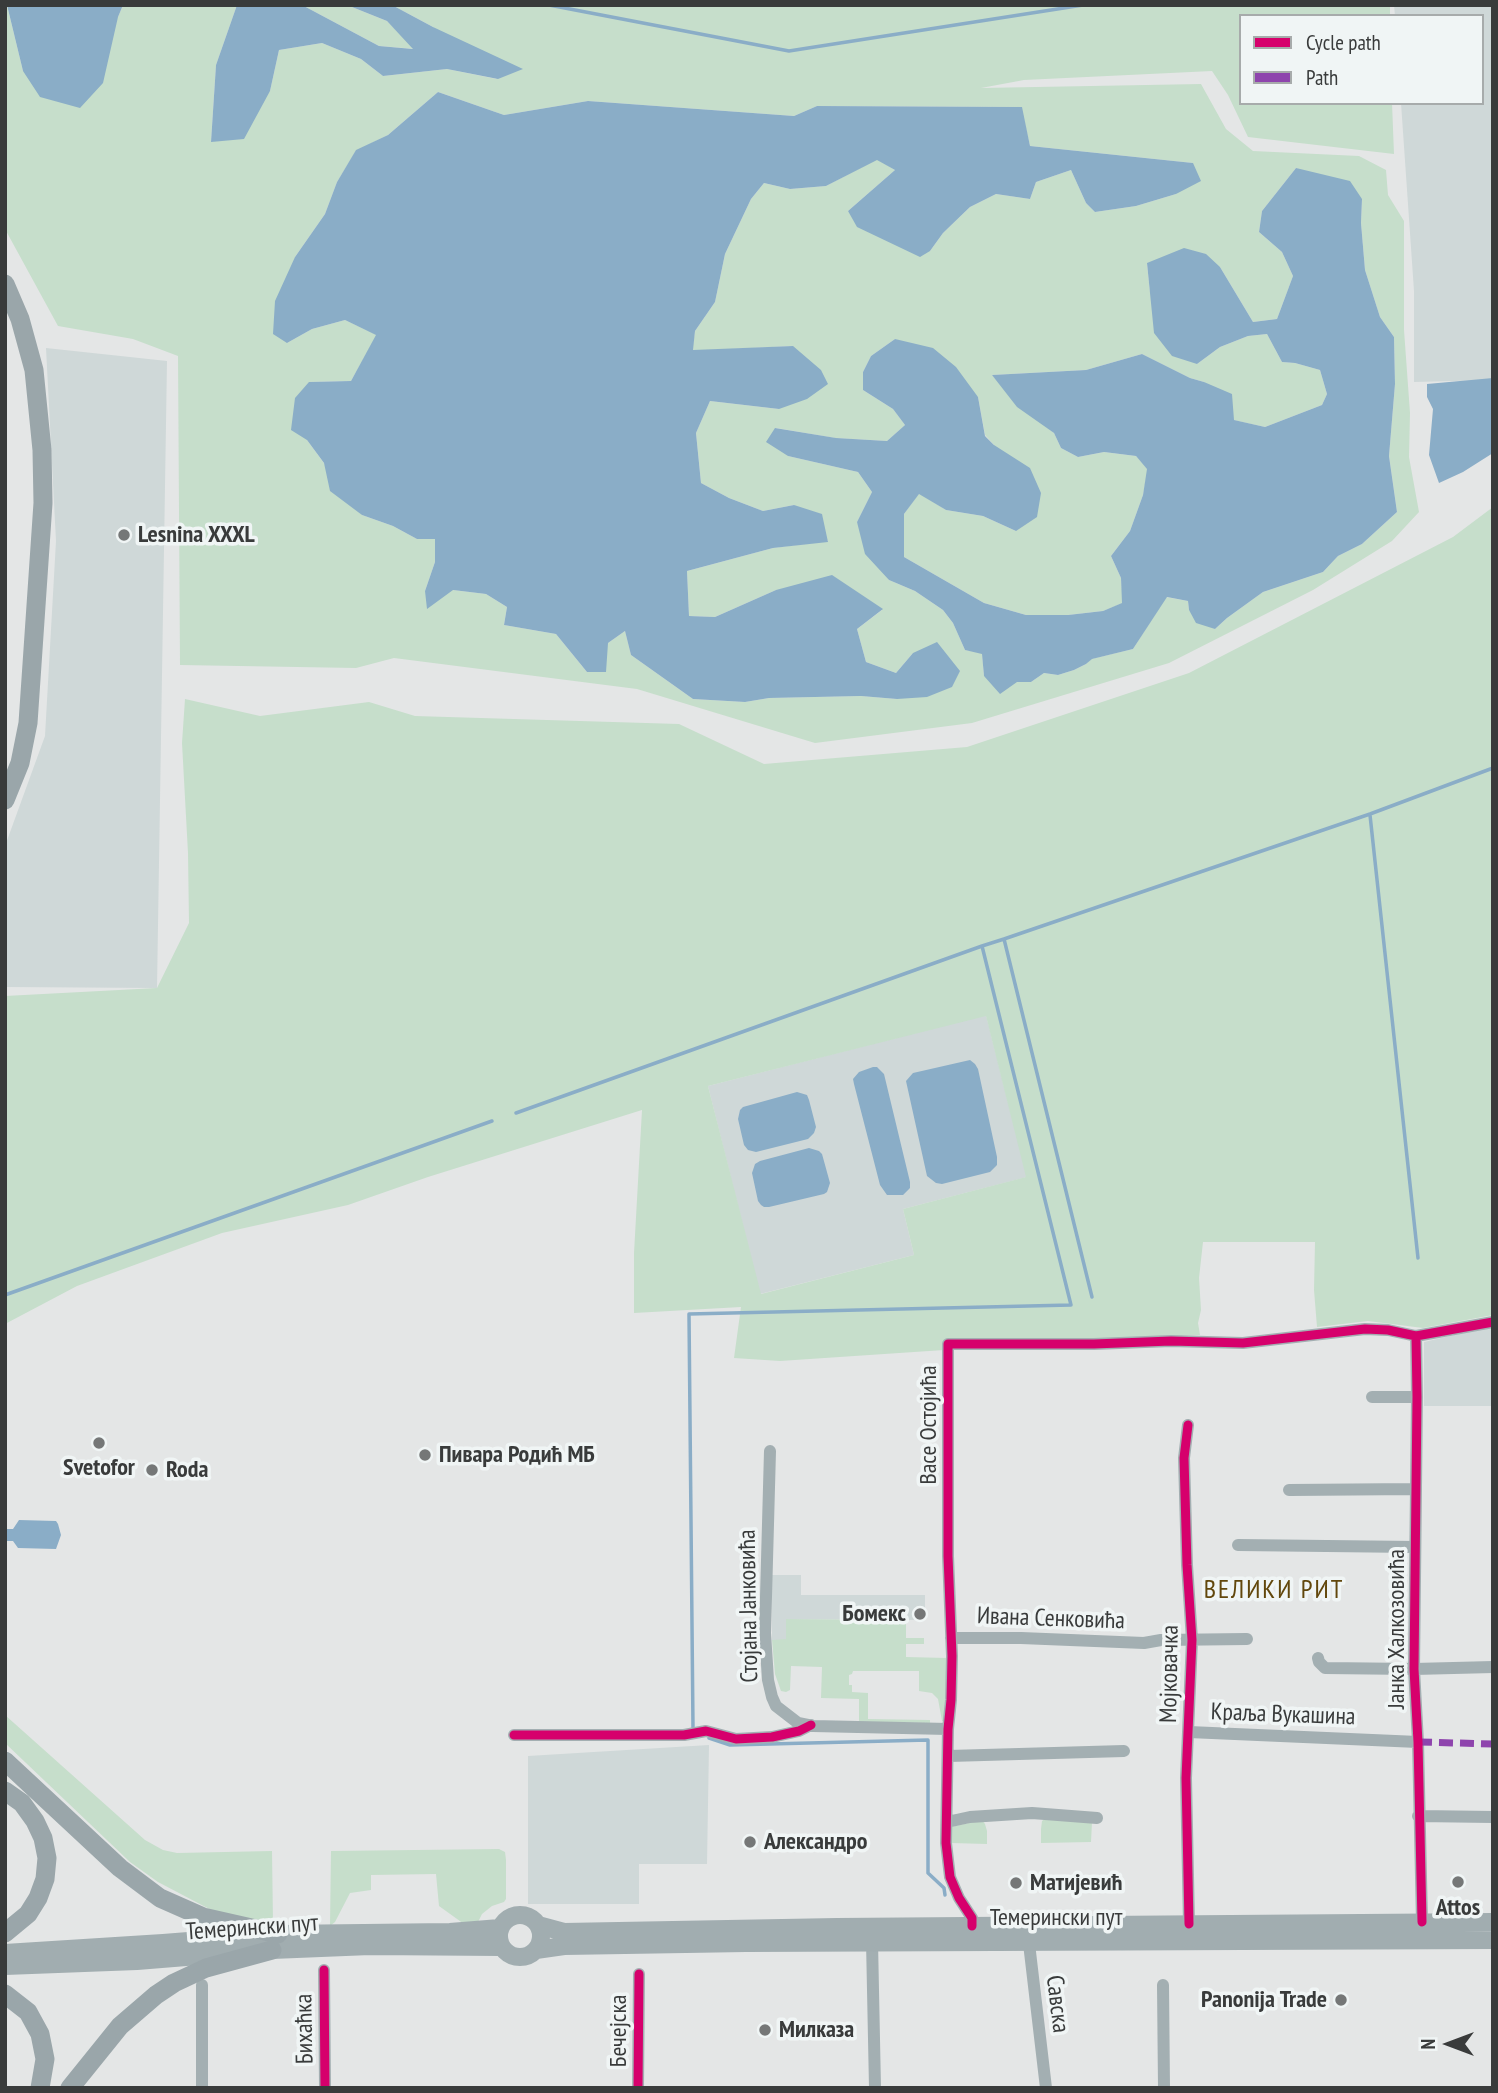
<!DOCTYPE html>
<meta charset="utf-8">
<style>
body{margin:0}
#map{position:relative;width:1498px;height:2093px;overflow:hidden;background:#e4e6e6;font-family:"PT Sans Narrow",sans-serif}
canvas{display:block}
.frame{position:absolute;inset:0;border:7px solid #393b3b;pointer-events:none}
.legend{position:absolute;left:1239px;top:14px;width:245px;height:91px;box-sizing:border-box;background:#f0f5f5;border:2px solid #a7abab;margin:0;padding:9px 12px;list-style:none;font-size:21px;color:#393b3b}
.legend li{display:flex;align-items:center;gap:14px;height:35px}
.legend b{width:35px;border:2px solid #a7abab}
.north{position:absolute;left:1414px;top:2009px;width:70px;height:70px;-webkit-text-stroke:5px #f0f5f5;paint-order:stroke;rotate:270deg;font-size:19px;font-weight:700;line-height:28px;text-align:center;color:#393b3b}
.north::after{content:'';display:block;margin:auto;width:24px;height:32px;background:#393b3b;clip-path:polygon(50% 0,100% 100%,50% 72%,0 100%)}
</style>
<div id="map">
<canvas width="1498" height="2093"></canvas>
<div class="frame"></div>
<ul class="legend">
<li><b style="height:9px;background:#d6006c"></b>Cycle path</li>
<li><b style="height:9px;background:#8e44ad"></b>Path</li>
</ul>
<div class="north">N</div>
</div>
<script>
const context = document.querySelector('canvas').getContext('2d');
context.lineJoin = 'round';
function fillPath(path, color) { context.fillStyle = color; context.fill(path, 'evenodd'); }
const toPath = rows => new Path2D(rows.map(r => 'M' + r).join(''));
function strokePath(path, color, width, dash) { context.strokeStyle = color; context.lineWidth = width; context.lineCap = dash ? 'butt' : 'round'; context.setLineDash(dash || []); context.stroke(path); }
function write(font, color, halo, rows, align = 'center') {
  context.font = font + ' "PT Sans Narrow",sans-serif'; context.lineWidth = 7; context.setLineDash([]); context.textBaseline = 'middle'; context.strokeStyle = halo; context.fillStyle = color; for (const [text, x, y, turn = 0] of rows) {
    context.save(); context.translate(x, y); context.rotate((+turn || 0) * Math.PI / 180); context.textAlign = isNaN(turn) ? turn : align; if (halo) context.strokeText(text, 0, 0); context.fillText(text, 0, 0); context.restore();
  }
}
fillPath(toPath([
 [1394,5,1493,5,1493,380,1414,382,1414,291,1401,103,1482,103,1482,16,1395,16],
 [46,348,167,361,157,988,5,987,5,846,45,736,56,541],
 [986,1015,1027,1177,903,1209,914,1255,760,1294,708,1086],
 [1493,1326,1493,1406,1424,1406,1424,1342],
 [772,1575,801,1575,801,1595,925,1595,925,1620,787,1619,786,1640,772,1640],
 [709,1745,707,1864,639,1864,639,1904,528,1904,528,1756]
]), '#cfd8d8');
fillPath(toPath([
 [5,5,7,5,23,71,118,17,123,5,237,5,216,65,211,142,270,91,279,50,322,43,361,59,383,76,447,69,497,79,433,27,392,5,1390,5,1390,16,1241,16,1241,103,1392,103,1394,154,1248,137,1228,95,1212,71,1024,80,981,88,1201,84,1226,129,1253,151,1359,156,1386,170,1388,195,1404,221,1404,330,1410,413,1409,457,1419,512,1392,541,1313,590,1169,663,972,723,815,743,637,689,394,658,356,668,180,665,178,356,133,339,58,326,5,229],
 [438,92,504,115,588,101,794,116,817,106,1021,107,1030,146,1193,163,1176,194,1136,206,1095,212,1086,203,1071,170,1036,182,1030,199,996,194,970,207,943,233,930,251,848,211,895,170,877,159,826,186,790,189,764,183,751,199,725,254,715,302,695,331,692,351,793,346,779,409,710,401,696,433,701,483,729,498,763,511,794,505,828,541,773,548,687,571,689,616,715,617,776,590,882,610,857,629,866,662,896,673,913,653,897,699,861,696,769,698,745,702,693,699,631,655,625,631,608,643,587,672,556,634,504,625,507,607,486,594,453,590,425,591,435,562,435,539,417,539,393,526,362,515,307,440,309,382,351,381,377,335,345,320,312,329,287,343,295,257,325,214,337,182,356,151,388,135],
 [1296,168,1362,199,1361,223,1365,270,1380,317,1394,337,1395,384,1389,456,1397,512,1362,544,1338,556,1323,572,1263,592,1227,618,1215,629,1189,610,1188,601,1166,597,1133,649,1091,659,1086,664,1074,670,1058,675,1044,673,1031,682,984,676,982,653,965,650,953,623,943,610,915,591,889,580,857,522,872,492,858,472,788,456,776,428,835,438,887,441,905,425,893,409,863,390,863,372,871,356,895,339,978,397,985,435,994,445,1016,531,983,516,946,510,919,493,904,514,904,557,984,603,1026,615,1068,615,1103,611,1123,603,1121,578,1111,556,1130,531,1143,495,1148,469,1136,456,1104,452,1078,457,1061,448,1054,433,1039,421,992,375,1086,370,1142,354,1190,378,1204,382,1233,420,1265,427,1322,405,1327,394,1320,370,1295,363,1282,362,1267,334,1248,336,1220,347,1197,364,1150,292,1147,264,1220,267,1253,322,1277,319,1293,276,1282,252,1259,232,1262,211],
 [302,5,347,5,387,21,415,49,379,46],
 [1493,507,1493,1315,1423,1328,1368,1321,1317,1327,1314,1290,1315,1242,1203,1242,1199,1278,1201,1310,1198,1323,1200,1335,1093,1340,780,1361,734,1358,741,1307,634,1313,634,1253,642,1110,428,1177,348,1205,222,1233,77,1286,5,1324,5,996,157,988,189,923,188,853,182,743,185,699,260,716,369,702,415,716,679,724,764,764,967,747,1189,673,1453,537],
 [986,1016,1026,1177,903,1209,914,1255,761,1294,708,1086],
 [786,1619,906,1620,906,1638,924,1638,924,1644,906,1644,906,1657,947,1658,944,1721,942,1721,938,1699,932,1693,919,1691,919,1671,853,1671,852,1674,849,1675,849,1685,852,1685,852,1692,868,1693,868,1719,930,1720,930,1723,859,1722,859,1699,821,1698,822,1667,791,1666,790,1690,786,1692,781,1691,775,1674,772,1640,786,1639],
 [5,1715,145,1840,163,1850,177,1853,272,1851,273,1923,217,1913,158,1882,130,1862,5,1743],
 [1046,1818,1092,1822,1091,1842,1041,1843,1041,1829,1042,1821],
 [982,1820,985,1824,987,1831,987,1844,951,1843,951,1827],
 [499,1849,505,1852,506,1860,506,1899,504,1902,492,1906,482,1914,476,1926,464,1924,439,1906,436,1874,371,1875,371,1890,350,1893,335,1922,330,1926,331,1851]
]), '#c6decb');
fillPath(toPath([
 [7,5,123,5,118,17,103,83,80,108,40,97,23,71],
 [237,5,302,5,379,46,413,49,387,21,347,5,392,5,433,27,523,69,498,79,447,69,383,76,361,59,322,43,279,50,270,91,244,139,211,142,216,65],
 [438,92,504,115,588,101,794,116,817,106,1022,107,1030,146,1193,163,1201,181,1176,194,1136,206,1095,212,1086,203,1071,170,1036,182,1030,199,996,194,970,207,943,233,930,251,920,257,857,227,848,211,895,170,877,160,826,186,790,189,764,183,751,199,725,254,715,302,695,331,693,350,793,346,821,370,828,384,807,399,779,409,710,401,696,433,701,483,729,498,763,511,794,505,822,514,828,542,773,548,687,571,689,616,715,617,776,590,832,575,883,609,857,629,866,662,896,673,913,653,937,642,960,671,952,687,927,697,897,699,861,696,769,698,745,702,693,699,631,655,625,631,608,643,606,672,587,672,556,634,504,625,507,607,486,594,453,590,427,609,425,591,435,562,435,539,417,539,393,526,362,515,330,491,324,463,307,440,291,430,295,398,309,382,351,381,376,335,345,320,312,329,287,343,273,334,275,301,295,257,325,214,337,182,356,150,388,135],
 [1296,168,1350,181,1362,199,1361,223,1365,270,1380,317,1394,337,1395,384,1389,456,1397,512,1362,544,1338,556,1323,572,1263,592,1227,618,1215,629,1196,623,1189,610,1188,601,1167,597,1133,649,1092,659,1086,664,1074,670,1058,675,1044,673,1031,682,1017,682,1000,694,984,676,982,654,965,650,953,623,943,610,915,591,889,580,865,554,857,522,872,492,858,472,788,456,766,442,775,428,836,438,887,441,905,425,893,409,863,390,863,372,871,356,895,339,933,348,956,367,978,397,985,436,994,445,1030,468,1041,493,1037,517,1016,531,983,516,946,510,919,494,904,514,904,557,984,603,1026,615,1068,615,1103,611,1122,603,1121,578,1111,556,1130,531,1143,495,1147,469,1136,456,1104,452,1078,457,1061,448,1054,433,1017,407,992,375,1086,370,1142,354,1190,378,1204,382,1232,394,1234,420,1265,427,1322,405,1327,394,1320,370,1295,363,1282,362,1267,334,1248,336,1220,347,1197,364,1172,356,1154,333,1147,263,1184,248,1206,254,1220,267,1253,322,1277,319,1293,276,1282,252,1259,232,1262,211],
 [1493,378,1493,453,1463,472,1439,483,1429,455,1433,409,1427,397,1427,384],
 [970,1060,975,1064,978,1069,997,1157,997,1165,990,1172,942,1184,936,1183,927,1176,906,1081,913,1073],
 [873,1067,877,1067,884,1074,910,1182,910,1188,903,1195,887,1195,880,1185,854,1084,853,1079,859,1072],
 [797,1092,807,1095,809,1100,816,1127,814,1133,808,1139,756,1152,748,1150,744,1145,738,1119,740,1110,743,1107],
 [809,1148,819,1151,822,1154,830,1183,827,1192,824,1194,769,1207,764,1207,761,1205,758,1201,752,1173,755,1164,760,1161],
 [19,1520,56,1521,58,1524,61,1535,56,1549,18,1548,13,1541,5,1541,5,1529,13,1529]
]), '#8aadc7');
strokePath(toPath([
 [549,5,789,51,1083,5],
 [1370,815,1418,1258],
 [516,1113,982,946],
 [5,1295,492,1121],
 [1092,1297,1004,939,1370,814,1493,768],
 [696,1730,693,1728,689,1314,1071,1305,982,946,1004,939],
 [709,1738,730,1745,928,1740,928,1873,944,1888,945,1895]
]), '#8aadc7', 3.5);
strokePath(toPath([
 [1416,1336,1417,1397,1414,1669,1418,1742,1422,1922],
 [1372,1397,1417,1397],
 [1188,1425,1184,1458,1187,1565,1192,1640,1186,1778,1189,1924],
 [770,1451,765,1633,768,1680,772,1697,776,1706,798,1723,813,1726,948,1729],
 [1289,1490,1416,1489],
 [1238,1545,1415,1547],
 [951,1638,1021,1638,1144,1643,1161,1640,1247,1639],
 [1318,1658,1319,1662,1325,1668,1414,1669,1493,1667],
 [1189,1732,1418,1742],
 [514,1735,684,1735,706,1731,736,1739,772,1737,799,1731,811,1725],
 [949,1756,1124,1751],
 [1418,1816,1493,1817],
 [947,1822,970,1817,1032,1813,1097,1818],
 [972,1926,972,1918,959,1898,950,1877,946,1843,948,1729,951,1700,952,1656,948,1556,948,1344,1094,1344,1171,1341,1243,1343,1365,1329,1388,1330,1416,1336,1493,1322],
 [1028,1935,1046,2088],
 [872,1941,875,2088],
 [324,1970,325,2088],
 [1163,1985,1164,2088],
 [202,2088,202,1985],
 [638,2088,639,1974]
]), '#a3afb2', 12);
strokePath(toPath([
 '499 1936a21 21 0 1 1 42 0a21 21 0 1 1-42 0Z',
 [538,1925,564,1932,837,1927,1493,1922],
 [536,1950,564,1946,746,1943,1493,1940],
 [5,1953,163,1943,278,1934,450,1932,500,1928],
 [5,1966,137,1961,272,1950,370,1946,501,1947]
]), '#a1adb0', 18);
strokePath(toPath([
 [5,284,20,319,34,370,42,450,43,503,28,723,20,763,5,800],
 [5,1761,120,1868,160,1898,203,1917,278,1934],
 [5,1791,22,1803,35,1821,43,1838,47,1858,45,1879,38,1898,28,1914,5,1933],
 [5,1994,28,2012,40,2034,45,2059,40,2088],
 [70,2088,120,2026,156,1995,174,1983,206,1968,272,1950]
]), '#9aa6aa', 19);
strokePath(toPath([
 [1418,1742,1493,1744]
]), '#8e44ad', 7, [14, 7]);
strokePath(toPath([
 [1416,1336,1417,1397,1414,1669,1418,1742,1422,1922],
 [1188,1425,1184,1458,1187,1565,1192,1640,1186,1778,1189,1924],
 [514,1735,684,1735,706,1731,736,1739,772,1737,799,1731,811,1725],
 [972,1926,972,1918,959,1898,950,1877,946,1843,948,1729,951,1700,952,1656,948,1556,948,1344,1094,1344,1171,1341,1243,1343,1365,1329,1388,1330,1416,1336,1493,1322],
 [324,1970,325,2088],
 [638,2088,639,1974]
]), '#d6006c', 9);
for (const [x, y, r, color] of [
 [124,535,7,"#757777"],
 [99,1443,7,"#757777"],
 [425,1455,7,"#757777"],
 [152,1470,7,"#757777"],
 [920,1614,7,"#757777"],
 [750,1842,7,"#757777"],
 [1458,1882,7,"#757777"],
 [1016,1883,7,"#757777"],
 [1341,2000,7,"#757777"],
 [765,2030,7,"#757777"]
]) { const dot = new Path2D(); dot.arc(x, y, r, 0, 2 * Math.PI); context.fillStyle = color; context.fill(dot); strokePath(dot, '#f0f5f5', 2.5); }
write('bold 24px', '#393b3b', '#f0f5f5', [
 ["Lesnina XXXL",138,535],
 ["Пивара Родић МБ",439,1455],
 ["Svetofor",99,1468,"center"],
 ["Roda",166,1470],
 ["Бомекс",906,1614,"right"],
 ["Александро",764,1842],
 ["Матијевић",1030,1883],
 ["Attos",1458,1908,"center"],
 ["Panonija Trade",1327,2000,"right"],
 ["Милказа",779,2030]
], 'left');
write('24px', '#393b3b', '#f0f5f5', [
 ["Васе Остојића",929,1425,-90],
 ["Стојана Јанковића",749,1606,-91],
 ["Ивана Сенковића",1051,1619,2],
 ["Јанка Халкозовића",1397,1629,-90],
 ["Мојковачка",1170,1674,-89],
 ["Краља Вукашина",1283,1715,2],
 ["Темерински пут",1056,1918],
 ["Темерински пут",252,1928,-4],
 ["Савска",1057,2004,83],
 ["Бихаћка",305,2029,-91],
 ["Бечејска",619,2031,-90]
]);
context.letterSpacing = '2px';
write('26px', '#62470c', '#f0f5f5', [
 ["ВЕЛИКИ РИТ",1274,1591]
]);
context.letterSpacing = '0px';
</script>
